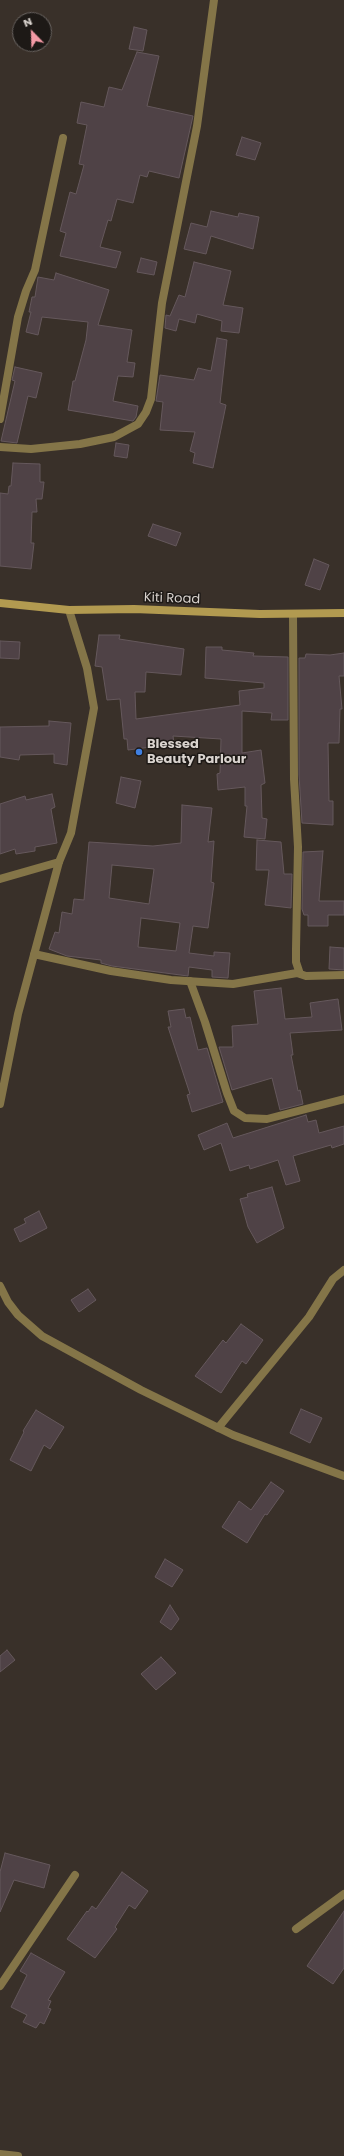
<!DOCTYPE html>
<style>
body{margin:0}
#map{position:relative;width:344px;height:2156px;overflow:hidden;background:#393029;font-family:Poppins,sans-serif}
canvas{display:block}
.north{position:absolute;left:12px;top:12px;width:40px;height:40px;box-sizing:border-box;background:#1d1916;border:1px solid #686360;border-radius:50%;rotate:337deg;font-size:11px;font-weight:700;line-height:16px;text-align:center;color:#d9d3ce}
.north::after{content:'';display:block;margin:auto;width:14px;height:18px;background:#f49aa6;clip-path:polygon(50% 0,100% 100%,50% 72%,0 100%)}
</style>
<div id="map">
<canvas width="344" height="2156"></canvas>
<div class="north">N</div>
</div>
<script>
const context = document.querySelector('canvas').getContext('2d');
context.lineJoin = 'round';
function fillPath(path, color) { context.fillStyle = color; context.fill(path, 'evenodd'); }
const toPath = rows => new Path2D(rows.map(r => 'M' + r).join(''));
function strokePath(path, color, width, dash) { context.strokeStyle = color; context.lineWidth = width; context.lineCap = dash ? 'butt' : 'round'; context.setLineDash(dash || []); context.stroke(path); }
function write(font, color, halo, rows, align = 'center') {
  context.font = font + ' Poppins,sans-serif'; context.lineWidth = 3; context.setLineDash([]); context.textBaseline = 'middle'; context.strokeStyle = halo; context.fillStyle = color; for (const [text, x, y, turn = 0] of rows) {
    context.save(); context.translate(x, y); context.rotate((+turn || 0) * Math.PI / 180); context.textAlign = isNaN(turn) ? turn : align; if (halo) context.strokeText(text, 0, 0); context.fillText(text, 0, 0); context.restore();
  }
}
const building = toPath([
 [134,27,147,30,143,51,129,49,134,27],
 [137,52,159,56,147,106,193,116,179,178,149,171,147,177,140,175,133,203,117,199,111,221,108,220,100,247,121,252,116,268,60,256,66,233,60,231,70,192,76,194,84,165,79,164,87,125,77,123,81,102,104,107,109,87,122,90,137,52],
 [242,137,261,143,255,160,236,155,242,137],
 [211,211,238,217,239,213,259,217,253,249,211,236,206,254,184,249,191,223,207,227,211,211],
 [141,258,157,262,154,275,137,272,141,258],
 [194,262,231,271,223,305,243,308,239,333,221,331,222,321,197,314,195,323,179,319,176,331,165,328,166,315,170,316,179,295,185,297,194,262],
 [56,273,109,290,98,325,132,330,127,362,135,363,133,377,118,376,113,401,138,406,136,417,133,421,68,410,73,381,75,381,86,340,88,322,42,317,38,335,26,332,31,312,29,312,32,297,35,297,38,277,54,280,56,273],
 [217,338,227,340,220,403,226,405,213,468,193,463,195,453,190,451,195,432,160,430,163,402,156,401,160,375,194,380,198,368,211,371,217,338],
 [15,367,42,373,36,398,28,396,17,443,1,441,15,381,12,380,15,367],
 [116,443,129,445,127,458,114,456,116,443],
 [13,463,40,464,40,482,44,482,42,499,36,499,37,512,32,512,31,543,34,543,31,569,0,566,0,493,8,494,9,486,11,486,13,463],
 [153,524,181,533,176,546,148,536,153,524],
 [314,559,329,565,320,590,305,585,314,559],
 [99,635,120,635,119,639,184,649,181,675,146,672,145,692,135,692,136,719,240,705,239,691,264,688,264,683,205,678,206,647,222,647,222,650,254,653,253,656,288,657,288,720,271,720,272,713,242,711,242,753,261,750,265,783,261,785,262,818,267,819,265,839,244,837,247,806,245,806,245,787,218,790,217,774,220,773,221,739,173,736,174,744,128,750,127,739,124,739,120,699,107,700,102,667,95,666,99,635],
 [0,641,20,642,19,659,0,658,0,641],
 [344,653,344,676,339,676,342,709,340,709,339,743,328,743,329,801,333,801,333,825,302,823,299,775,299,658,305,658,306,654,330,655,344,653],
 [49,721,71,723,67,765,54,763,54,754,20,755,19,760,0,757,0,727,49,726,49,721],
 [121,777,141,781,135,808,116,803,121,777],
 [52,794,55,807,51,809,57,843,35,847,35,851,16,854,15,849,0,854,0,804,25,796,26,800,52,794],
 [182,805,212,808,208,842,214,841,211,882,214,883,208,928,193,926,189,953,214,956,214,952,230,953,228,978,212,977,212,970,189,967,188,976,112,966,101,963,101,960,67,956,49,949,55,932,59,933,62,912,72,914,74,899,84,900,89,842,153,846,181,843,182,805],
 [112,865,154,869,149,904,109,898,112,865],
 [141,918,180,923,176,951,138,947,141,918],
 [257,840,281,842,284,874,292,874,291,908,265,905,269,870,256,870,257,840],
 [323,851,319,901,344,901,344,915,328,915,328,926,308,926,308,915,304,915,302,909,303,852,323,851],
 [330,947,344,948,344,970,329,969,330,947],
 [281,988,285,1019,312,1017,310,1003,338,999,342,1030,290,1033,293,1055,291,1055,298,1091,300,1090,303,1104,280,1110,272,1078,232,1090,219,1047,233,1047,232,1026,258,1024,254,991,281,988],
 [184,1009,186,1018,190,1017,198,1050,207,1048,223,1102,192,1112,187,1095,190,1094,168,1027,171,1027,168,1011,184,1009],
 [306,1115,308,1122,316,1120,319,1133,344,1126,344,1144,332,1148,331,1145,293,1156,300,1181,286,1185,278,1160,250,1169,249,1165,230,1171,221,1143,204,1150,198,1135,227,1123,233,1138,306,1115],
 [272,1187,284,1228,257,1243,248,1227,240,1199,248,1197,247,1194,272,1187],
 [39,1211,47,1228,20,1242,14,1229,26,1223,24,1219,39,1211],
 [88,1289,96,1300,79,1312,71,1300,88,1289],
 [241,1324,263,1340,246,1364,242,1361,221,1393,195,1376,223,1340,226,1343,241,1324],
 [301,1409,322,1418,310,1443,290,1433,301,1409],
 [36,1410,64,1427,50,1449,44,1445,31,1471,10,1460,24,1432,23,1431,36,1410],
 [271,1482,284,1491,267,1515,265,1514,247,1543,222,1527,239,1501,251,1510,271,1482],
 [165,1559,183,1570,172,1587,155,1577,165,1559],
 [170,1605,179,1619,171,1630,160,1622,170,1605],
 [7,1650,15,1660,0,1672,0,1656,7,1650],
 [161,1657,176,1673,156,1690,141,1674,161,1657],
 [5,1853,50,1865,44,1888,14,1880,0,1912,0,1872,5,1853],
 [122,1872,148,1891,135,1909,129,1905,115,1927,117,1929,95,1958,67,1939,87,1911,88,1912,92,1906,96,1909,122,1872],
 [344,1911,344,1968,333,1984,307,1966,344,1911],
 [31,1953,65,1972,48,2000,51,2001,48,2008,51,2009,44,2024,40,2022,36,2028,23,2022,27,2015,11,2007,27,1975,20,1971,31,1953]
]);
fillPath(building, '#4f4246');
strokePath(building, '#65585c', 1);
strokePath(toPath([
 [190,981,205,1022,227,1093,234,1111,245,1118,267,1119,344,1099],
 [0,2154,18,2156]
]), '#847548', 8);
strokePath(toPath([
 [0,419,18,317,26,291,35,270,63,138],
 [0,447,31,449,80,444,114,437,138,424,146,412,151,399,162,303,197,126,214,0],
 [293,614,294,779,298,847,296,949,296,962,300,974],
 [0,879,59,862],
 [34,954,111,971,171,980,233,984,297,973,306,976,344,975],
 [0,1104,18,1014,59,862,71,833,94,708,87,668,69,610],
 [0,1286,8,1302,18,1315,42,1336,141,1390,233,1435,344,1476],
 [218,1428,309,1317,333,1279,344,1270],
 [296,1929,344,1894],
 [0,1986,75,1875]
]), '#847548', 8);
strokePath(toPath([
 [0,603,69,610,134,609,260,614,344,613]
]), '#b29a50', 8);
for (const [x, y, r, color] of [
 [139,752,4,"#3f7fe0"]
]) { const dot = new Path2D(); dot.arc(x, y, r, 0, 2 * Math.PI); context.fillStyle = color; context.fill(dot); strokePath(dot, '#1d1916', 1.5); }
write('13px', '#d9d3ce', '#1d1916', [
 ["Kiti Road",172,599,2]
]);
write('bold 13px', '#d9d3ce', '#1d1916', [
 ["Blessed",147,745],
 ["Beauty Parlour",147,760]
], 'left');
</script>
